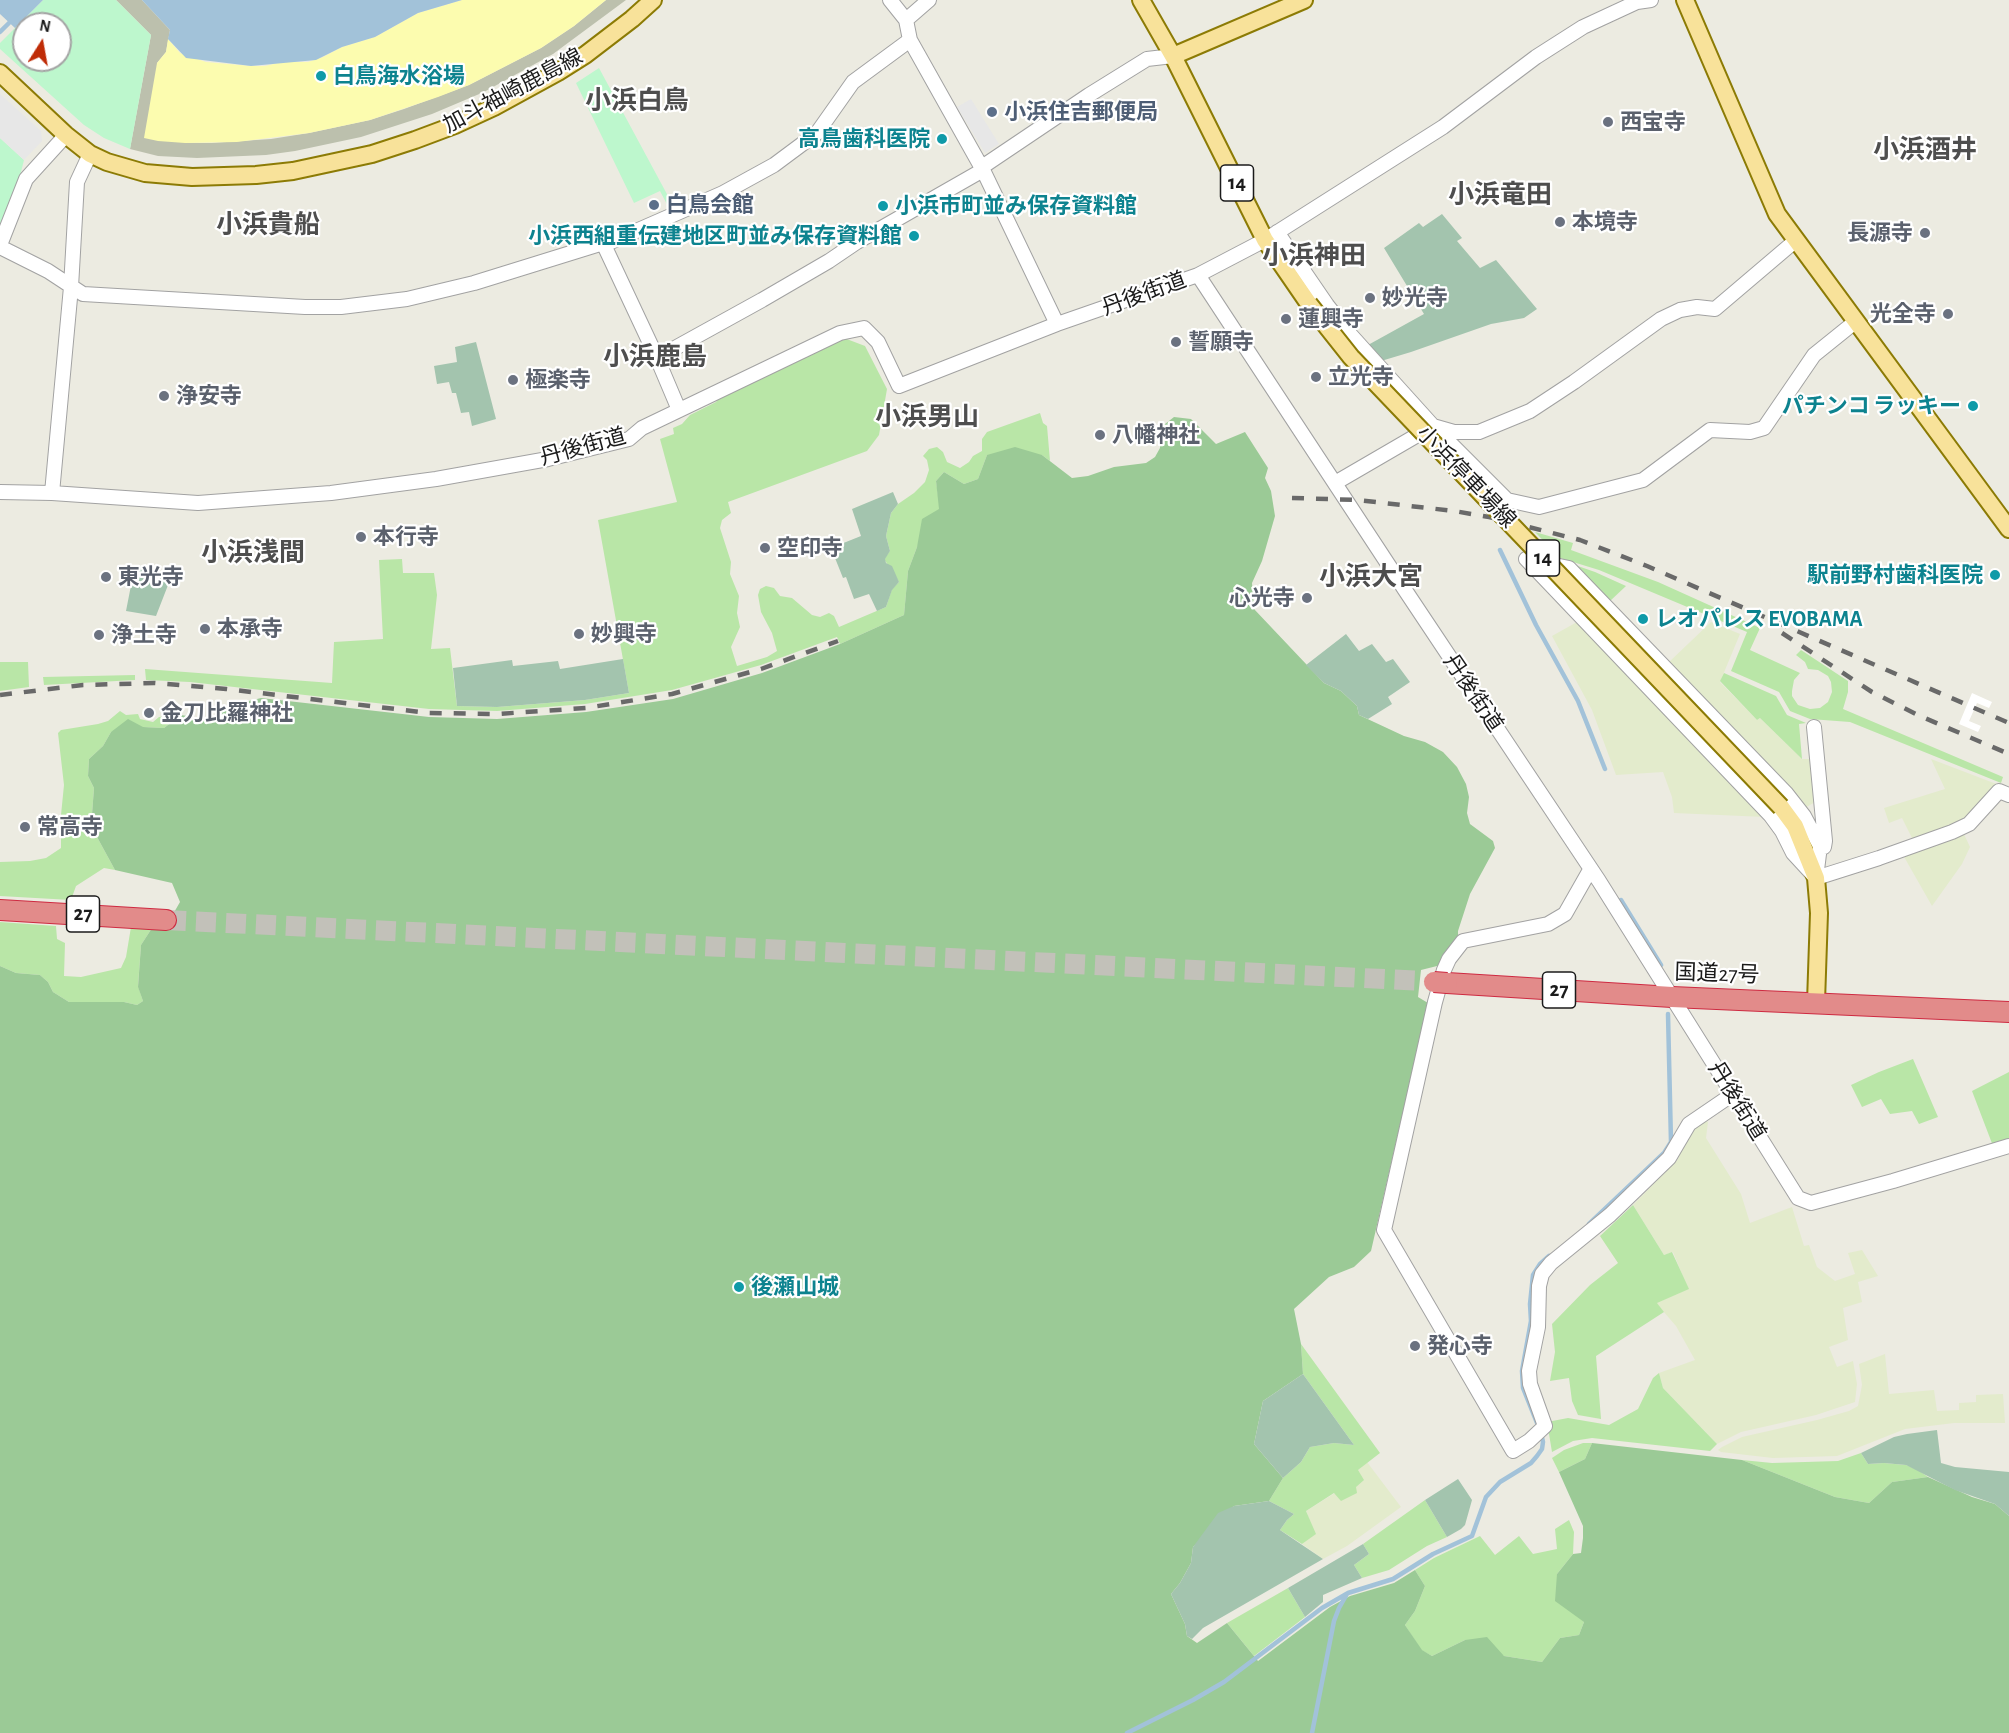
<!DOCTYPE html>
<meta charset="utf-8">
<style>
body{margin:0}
#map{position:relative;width:2009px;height:1733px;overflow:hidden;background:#ecebe1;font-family:"Alegreya Sans",sans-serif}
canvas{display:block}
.north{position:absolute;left:12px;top:12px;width:60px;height:60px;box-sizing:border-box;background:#fff;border:2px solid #a4a4a4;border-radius:50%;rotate:11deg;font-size:16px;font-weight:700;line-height:24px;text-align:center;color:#1b1b1b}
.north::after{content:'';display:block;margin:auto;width:21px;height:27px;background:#bf2c07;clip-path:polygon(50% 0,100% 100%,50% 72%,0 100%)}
</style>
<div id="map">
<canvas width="2009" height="1733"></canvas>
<div class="north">N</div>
</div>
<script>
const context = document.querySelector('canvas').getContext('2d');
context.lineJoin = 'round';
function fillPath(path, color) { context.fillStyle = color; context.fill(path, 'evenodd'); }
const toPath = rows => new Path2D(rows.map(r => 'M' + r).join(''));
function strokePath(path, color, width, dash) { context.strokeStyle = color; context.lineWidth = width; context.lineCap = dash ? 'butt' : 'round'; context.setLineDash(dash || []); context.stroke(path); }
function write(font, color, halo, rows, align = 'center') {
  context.font = font + ' "Alegreya Sans","Noto Sans JP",sans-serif'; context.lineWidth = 4.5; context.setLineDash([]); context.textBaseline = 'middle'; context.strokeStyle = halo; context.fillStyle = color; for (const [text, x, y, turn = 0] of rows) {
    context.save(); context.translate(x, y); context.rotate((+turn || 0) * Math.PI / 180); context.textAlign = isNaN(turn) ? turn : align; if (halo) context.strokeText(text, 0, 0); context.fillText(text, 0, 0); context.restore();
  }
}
fillPath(toPath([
 [116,0,142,0,170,30,166,52,157,63,185,143,211,143,271,139,309,133,370,120,404,109,469,85,541,48,574,26,606,0,626,0,553,54,484,92,432,114,361,137,295,151,266,155,197,158,158,156,130,149,151,35]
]), '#bcc0ad');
fillPath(toPath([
 [1577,622,1765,817,1674,813,1672,797,1663,772,1616,775,1592,710,1552,636],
 [1711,622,1740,634,1720,682,1757,720,1760,718,1802,759,1810,759,1815,802,1805,808,1668,663],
 [1931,759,1999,785,1972,817,1914,842,1902,818,1889,823,1884,808,1945,789],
 [1963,832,1970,847,1962,864,1932,906,1903,855],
 [1704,1120,1708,1122,1706,1138,1741,1194,1750,1223,1792,1207,1804,1246,1809,1245,1817,1267,1835,1281,1855,1274,1848,1253,1862,1250,1878,1276,1858,1282,1862,1302,1843,1308,1848,1340,1829,1347,1837,1367,1853,1361,1857,1384,1855,1402,1816,1415,1741,1432,1717,1444,1663,1388,1659,1373,1695,1360,1676,1326,1656,1303,1688,1289,1673,1252,1664,1255,1633,1205,1678,1159,1682,1148,1693,1130],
 [1885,1354,1889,1394,1934,1390,1937,1411,1959,1410,1959,1403,1976,1402,1976,1395,2003,1394,2005,1423,1954,1423,1905,1429,1837,1456,1773,1458,1721,1452,1718,1450,1722,1447,1742,1437,1817,1420,1849,1411,1858,1406,1862,1385,1859,1364],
 [1367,1462,1401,1507,1347,1546,1323,1559,1302,1544,1315,1534,1306,1511,1335,1493,1355,1487,1358,1470]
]), '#e3ebcc');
fillPath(toPath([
 [844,338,865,346,887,389,879,435,867,451,728,502,731,513,722,520,720,528,731,562,730,574,739,596,737,613,740,627,731,647,737,666,767,657,777,651,772,633,761,612,758,595,760,589,766,586,774,588,780,596,792,598,812,615,820,617,829,613,834,616,839,627,886,607,892,589,899,582,884,559,890,551,886,536,891,513,898,504,914,493,925,482,929,470,927,460,923,456,929,449,937,447,943,452,947,462,960,468,969,462,973,456,982,451,982,439,987,432,1040,413,1043,423,1047,426,1050,461,1042,455,987,455,978,479,964,484,944,472,936,481,940,509,917,547,908,571,904,615,840,644,837,637,761,665,672,690,585,704,497,711,429,709,190,682,146,680,145,669,332,683,334,642,383,639,379,560,402,559,403,573,434,573,437,595,431,649,450,648,457,706,497,707,585,700,629,693,598,520,677,502,660,439,674,434,673,428,682,424,690,415,716,402,719,398],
 [1535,532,1573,543,1571,550,1658,582,1760,628,1750,650,1800,673,1794,680,1792,691,1792,696,1798,705,1810,709,1820,708,1828,702,1832,692,1831,682,1828,676,1818,670,1808,669,1805,662,1796,655,1801,650,1848,681,1848,692,1843,709,2003,777,2001,783,1850,722,1810,719,1790,711,1779,692,1731,671,1747,632,1599,570,1560,558],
 [1572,564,1595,572,1626,586,1609,602],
 [0,662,28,662,29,687,0,691],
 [1724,673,1776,696,1787,715,1806,723,1799,724,1802,759,1760,718,1757,720,1720,681],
 [135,675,135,680,44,685,43,677],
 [120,711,126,715,138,714,140,719,153,722,159,717,181,715,164,728,143,727,111,732,103,746,89,759,88,776,94,788,92,814,97,837,115,870,104,868,76,886,71,900,0,896,0,862,30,861,46,858,61,848,61,815,64,785,58,733,61,730,98,724,108,721],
 [0,922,56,926,57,939,65,943,64,976,81,977,121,968,126,957,131,927,152,928,141,945,138,986,143,1001,137,1005,124,1002,69,1002,53,992,48,982,40,975,16,973,0,966],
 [1913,1059,1938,1117,1919,1124,1912,1111,1890,1114,1881,1099,1862,1107,1851,1085,1879,1072],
 [2009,1072,2009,1140,1993,1146,1972,1091],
 [1633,1205,1664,1255,1672,1252,1689,1289,1657,1303,1664,1312,1596,1356,1601,1419,1578,1415,1572,1401,1569,1378,1550,1381,1555,1352,1552,1324,1590,1285,1618,1263,1600,1236],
 [1301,1344,1380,1453,1358,1470,1364,1480,1356,1487,1357,1493,1341,1501,1334,1493,1306,1511,1316,1534,1302,1544,1280,1530,1287,1520,1294,1514,1269,1501,1283,1478,1301,1462,1310,1447,1334,1443,1354,1445,1303,1374],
 [1659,1373,1663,1388,1717,1444,1710,1451,1592,1438,1573,1441,1552,1452,1547,1422,1568,1418,1609,1425,1638,1409,1653,1378],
 [1583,1443,1592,1443,1585,1459,1559,1472,1552,1458,1564,1450],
 [1861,1453,1868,1464,1884,1463,1906,1465,1918,1470,1928,1477,1892,1482,1869,1503,1835,1497,1742,1460,1772,1463,1838,1461],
 [1425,1500,1447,1537,1427,1546,1389,1570,1362,1578,1354,1565,1369,1554,1363,1544],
 [1569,1520,1574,1532,1573,1554,1557,1574,1584,1622,1579,1635,1560,1638,1542,1662,1504,1656,1465,1640,1432,1656,1421,1650,1405,1625,1415,1611,1425,1586,1415,1570,1434,1558,1480,1536,1495,1555,1519,1536,1533,1554,1557,1549,1555,1529],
 [1288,1588,1305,1617,1254,1656,1227,1623]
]), '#b9e6a7');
fillPath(toPath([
 [1174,417,1191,419,1216,444,1245,432,1268,468,1265,478,1271,491,1275,516,1262,561,1252,583,1254,609,1324,683,1341,691,1357,706,1359,715,1404,736,1425,742,1443,752,1457,767,1466,784,1469,797,1467,813,1470,824,1493,841,1495,848,1470,894,1458,931,1458,938,1441,965,1421,970,1418,997,1428,1003,1371,1251,1354,1267,1329,1277,1294,1309,1301,1344,1303,1374,1263,1401,1254,1444,1283,1478,1269,1501,1234,1506,1193,1547,1191,1563,1180,1583,1171,1594,1185,1624,1187,1636,1197,1643,1227,1623,1258,1661,1330,1607,1350,1596,1394,1583,1415,1570,1425,1586,1415,1611,1405,1625,1422,1650,1432,1656,1465,1640,1487,1637,1504,1656,1542,1662,1560,1638,1579,1635,1584,1622,1555,1601,1557,1574,1573,1554,1581,1553,1583,1538,1583,1526,1559,1472,1585,1459,1592,1443,1742,1460,1835,1497,1869,1503,1892,1482,1928,1477,1972,1497,1995,1504,2009,1516,2009,1733,0,1733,0,966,16,973,40,975,48,982,53,992,69,1002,124,1002,137,1005,143,1001,138,987,141,945,152,928,165,928,180,902,172,883,115,870,97,837,92,814,94,788,88,776,89,759,103,746,111,732,128,719,143,727,164,728,181,715,211,720,220,711,237,704,261,698,429,717,497,719,586,712,673,699,762,673,840,644,904,615,908,571,917,547,922,519,939,509,936,481,944,472,964,484,978,479,987,455,1015,447,1042,455,1072,478,1088,476,1114,467,1146,463,1155,457,1160,448,1160,428]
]), '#9bca96');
fillPath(toPath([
 [462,0,606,0,574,26,541,48,506,66,469,85,438,97,370,120,309,133,237,142,185,143,158,141,144,138,157,63,166,52,168,39,180,53,206,62,251,66,265,66,282,62,308,62,323,57,342,47,375,37,418,13]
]), '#fcfcaf');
fillPath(toPath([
 [1442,214,1462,238,1457,241,1480,268,1496,260,1537,309,1524,318,1491,324,1411,352,1381,361,1368,345,1424,314,1384,248,1419,223,1423,227],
 [476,342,496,419,472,426,469,412,461,413,456,393,452,393,449,382,437,384,434,366,457,362,455,347],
 [893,492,898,504,891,513,886,536,890,551,885,559,886,563,892,566,899,582,892,590,886,607,877,611,869,594,854,599,846,577,843,578,831,548,861,536,852,509],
 [135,565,147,567,145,576,170,580,156,616,126,611],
 [1346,634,1359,651,1372,644,1386,662,1393,659,1410,682,1388,697,1392,704,1368,719,1359,715,1357,706,1341,691,1324,683,1306,665],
 [623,659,629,693,585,700,497,707,457,706,453,668,512,660,513,666,558,661,560,669],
 [1303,1374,1354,1445,1334,1443,1310,1447,1301,1462,1283,1478,1254,1444,1263,1401],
 [1937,1430,1941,1463,1955,1467,2009,1472,2009,1516,1995,1504,1955,1490,1906,1465,1884,1463,1868,1464,1861,1453,1894,1437,1907,1434],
 [1458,1479,1472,1500,1465,1525,1461,1529,1447,1537,1425,1500],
 [1269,1501,1294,1514,1287,1520,1280,1530,1323,1559,1203,1628,1192,1639,1187,1636,1185,1624,1171,1594,1180,1583,1191,1563,1193,1547,1218,1513,1234,1506],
 [1363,1544,1369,1554,1354,1565,1362,1578,1323,1595,1323,1602,1305,1617,1288,1588]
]), '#a3c4ae');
fillPath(toPath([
 [43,0,116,0,151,35,130,149,104,138,84,125,0,49,0,43],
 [24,24,60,24,60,60,24,60],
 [599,68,675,209,670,210,660,191,634,203,576,83],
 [0,138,24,160,20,176,0,229]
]), '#bdf7cd');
fillPath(toPath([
 [0,94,41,131,42,141,24,160,0,138],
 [971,99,999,144,985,153,957,107]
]), '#e7e7e7');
fillPath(toPath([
 [0,0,43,0,15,28,0,14],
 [142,0,462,0,418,13,375,37,342,47,316,60,251,66,186,58,168,39,170,30]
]), '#a2c2d9');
fillPath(toPath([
 [1972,693,1992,702,1989,708,1977,703,1969,721,1981,726,1978,732,1959,724]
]), '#fff');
strokePath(toPath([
 [0,32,9,23],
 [1500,550,1536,625,1578,701,1605,769],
 [1621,900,1661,965],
 [1589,1224,1664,1153,1671,1142,1668,1014],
 [1537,1423,1523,1388,1522,1371,1531,1321,1530,1304,1533,1275,1540,1264,1549,1256],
 [1127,1733,1193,1700,1224,1682,1322,1608,1348,1593,1393,1579,1433,1554,1472,1536,1486,1497,1500,1482,1531,1463,1537,1456,1542,1449,1543,1442,1541,1433],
 [1312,1733,1334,1621,1339,1608,1347,1594]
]), '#a2c2d9', 4.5);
strokePath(toPath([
 [166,920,1424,981]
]), '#c2c1b9', 20, [20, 10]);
const minor = toPath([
 [890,0,906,20,910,40,983,170,1057,324,1198,275,1405,590,1599,881,1798,1198,1811,1203,1893,1181,2009,1146],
 [906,20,929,0],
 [982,167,1089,95,1147,59,1173,56],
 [1277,232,1327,305,1349,333,1433,426,1507,500,1539,507,1643,480,1710,430,1750,432,1764,428,1814,355,1855,322],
 [0,245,26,179,66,135],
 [0,247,48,271,83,294,305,307,341,307,407,299,474,283,603,243],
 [1198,275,1265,240,1443,127,1536,57,1583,27,1637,2,1651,0],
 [657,358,604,245,723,193,774,165,817,133,853,82,910,40],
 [679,410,657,358,762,300,829,261,857,242,983,170],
 [1335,483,1433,426,1454,432,1479,432,1530,411,1574,382,1661,319,1680,310,1697,307,1715,309,1795,241],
 [0,492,52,493,198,503,331,493,436,479,548,459,629,439,642,428,840,333,864,328,878,342,899,386,1057,324],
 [52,493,71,287,77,182,90,154],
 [1526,559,1569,568,1786,793,1804,816,1820,846,1816,878,1793,853,1782,831,1771,816,1526,559],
 [1814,727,1825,841,1824,847],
 [1590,870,1565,914,1548,924,1463,941,1449,959,1444,970,1435,1002,1384,1230,1513,1451,1529,1441,1545,1426,1530,1384,1529,1371,1538,1327,1539,1286,1542,1274,1551,1263,1610,1215,1669,1158,1689,1124,1733,1094],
 [1816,878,1879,858,1952,832,1969,824,1999,791,2009,795]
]);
const major = toPath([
 [1141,0,1173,56,1265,240,1309,304],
 [1685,0,1777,214,2009,529],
 [1173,56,1304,0],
 [0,73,66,135,90,154,107,162,145,173,192,177,256,175,293,171,372,154,415,140,455,125,494,107,558,72,585,55,632,19,653,0],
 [1781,807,1795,826,1816,878,1819,913,1816,1002]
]);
const highway = toPath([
 [0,910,166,920],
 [1447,983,1672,997,2009,1012]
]);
strokePath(minor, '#a2a2a2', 16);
strokePath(major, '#8c7b05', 20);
strokePath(highway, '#ce2a41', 22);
strokePath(minor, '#fff', 14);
strokePath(major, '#f8e29a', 16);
strokePath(highway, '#e28b8a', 20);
strokePath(toPath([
 [1292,498,1358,500,1454,511,1489,517,1580,540,1647,566,2009,723],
 [1782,633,1872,692,1920,716,2009,754],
 [0,695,83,685,154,683,226,689,429,713,497,714,586,708,672,694,761,669,838,641]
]), '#696969', 4.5, [12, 12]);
const majorBridge = toPath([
 [1309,304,1351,357,1781,807]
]);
const highwayBridge = toPath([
 [1434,982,1447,983]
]);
strokePath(majorBridge, '#8c7b05', 20, []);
strokePath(highwayBridge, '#ce2a41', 22, []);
strokePath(majorBridge, '#f8e29a', 16);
strokePath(highwayBridge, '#e28b8a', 20);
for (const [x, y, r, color] of [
 [321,76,6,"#0f9aa8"],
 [992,112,6,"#5c6f8a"],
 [1608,122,6,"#6b7280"],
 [942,139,6,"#0f9aa8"],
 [654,205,6,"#5c6f8a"],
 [883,206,6,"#0f9aa8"],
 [1560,222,6,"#6b7280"],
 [1925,233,6,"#6b7280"],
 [914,236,6,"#0f9aa8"],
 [1370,298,6,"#6b7280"],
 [1948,314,6,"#6b7280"],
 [1286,319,6,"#6b7280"],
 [1176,342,6,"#6b7280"],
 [1316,377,6,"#6b7280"],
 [513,380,6,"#6b7280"],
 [164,396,6,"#6b7280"],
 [1973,406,6,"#0f9aa8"],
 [1100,435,6,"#6b7280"],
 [361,537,6,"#6b7280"],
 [765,548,6,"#6b7280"],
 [1995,575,6,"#0f9aa8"],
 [106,577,6,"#6b7280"],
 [1307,598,6,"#6b7280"],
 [1643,619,6,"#0f9aa8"],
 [205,629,6,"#6b7280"],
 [579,634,6,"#6b7280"],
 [99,635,6,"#6b7280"],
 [149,713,6,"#6b7280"],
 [25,827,6,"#6b7280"],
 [739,1287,6,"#0f9aa8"],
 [1415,1346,6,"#6b7280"]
]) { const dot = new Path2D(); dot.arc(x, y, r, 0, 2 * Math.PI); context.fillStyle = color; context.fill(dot); strokePath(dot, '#fff', 2); }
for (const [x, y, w] of [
 [1237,183,33],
 [1543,558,33],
 [83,914,33],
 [1559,990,33]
]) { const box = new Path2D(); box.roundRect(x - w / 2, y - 18, w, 36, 4.5); context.fillStyle = '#fff'; context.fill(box); strokePath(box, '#1b1b1b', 1.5); }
write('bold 21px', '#1b1b1b', null, [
 ["14",1237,183],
 ["14",1543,558],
 ["27",83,914],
 ["27",1559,990]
]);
write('bold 22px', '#0d838f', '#fff', [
 ["白鳥海水浴場",333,76],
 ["高鳥歯科医院",930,139,"right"],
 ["小浜市町並み保存資料館",895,206],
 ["小浜西組重伝建地区町並み保存資料館",902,236,"right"],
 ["パチンコ ラッキー",1961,406,"right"],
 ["駅前野村歯科医院",1983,575,"right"],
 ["レオパレス EVOBAMA",1655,619],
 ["後瀬山城",751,1287]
], 'left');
write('22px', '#1b1b1b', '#fff', [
 ["加斗袖崎鹿島線",513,91,-28],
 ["丹後街道",1144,294,-20],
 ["丹後街道",583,447,-15],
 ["小浜停車場線",1466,477,46],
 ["丹後街道",1473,693,56],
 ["国道27号",1717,974,2],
 ["丹後街道",1737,1101,58]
]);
write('bold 22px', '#4e5e75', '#fff', [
 ["小浜住吉郵便局",1004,112],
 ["白鳥会館",666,205]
], 'left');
write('bold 22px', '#5b616d', '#fff', [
 ["西宝寺",1620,122],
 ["本境寺",1572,222],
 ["長源寺",1913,233,"right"],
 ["妙光寺",1382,298],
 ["光全寺",1936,314,"right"],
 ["蓮興寺",1298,319],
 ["誓願寺",1188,342],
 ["立光寺",1328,377],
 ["極楽寺",525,380],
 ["浄安寺",176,396],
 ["八幡神社",1112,435],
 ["本行寺",373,537],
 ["空印寺",777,548],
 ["東光寺",118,577],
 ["心光寺",1295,598,"right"],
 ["本承寺",217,629],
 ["妙興寺",591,634],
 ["浄土寺",111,635],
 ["金刀比羅神社",161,713],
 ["常高寺",37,827],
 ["発心寺",1427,1346]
], 'left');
write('bold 26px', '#4e4e4e', '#fff', [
 ["小浜白鳥",637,101],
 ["小浜酒井",1925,150],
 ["小浜竜田",1500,195],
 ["小浜貴船",268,225],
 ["小浜神田",1314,256],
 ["小浜鹿島",655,357],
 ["小浜男山",927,417],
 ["小浜浅間",253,553],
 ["小浜大宮",1371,577]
]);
</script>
